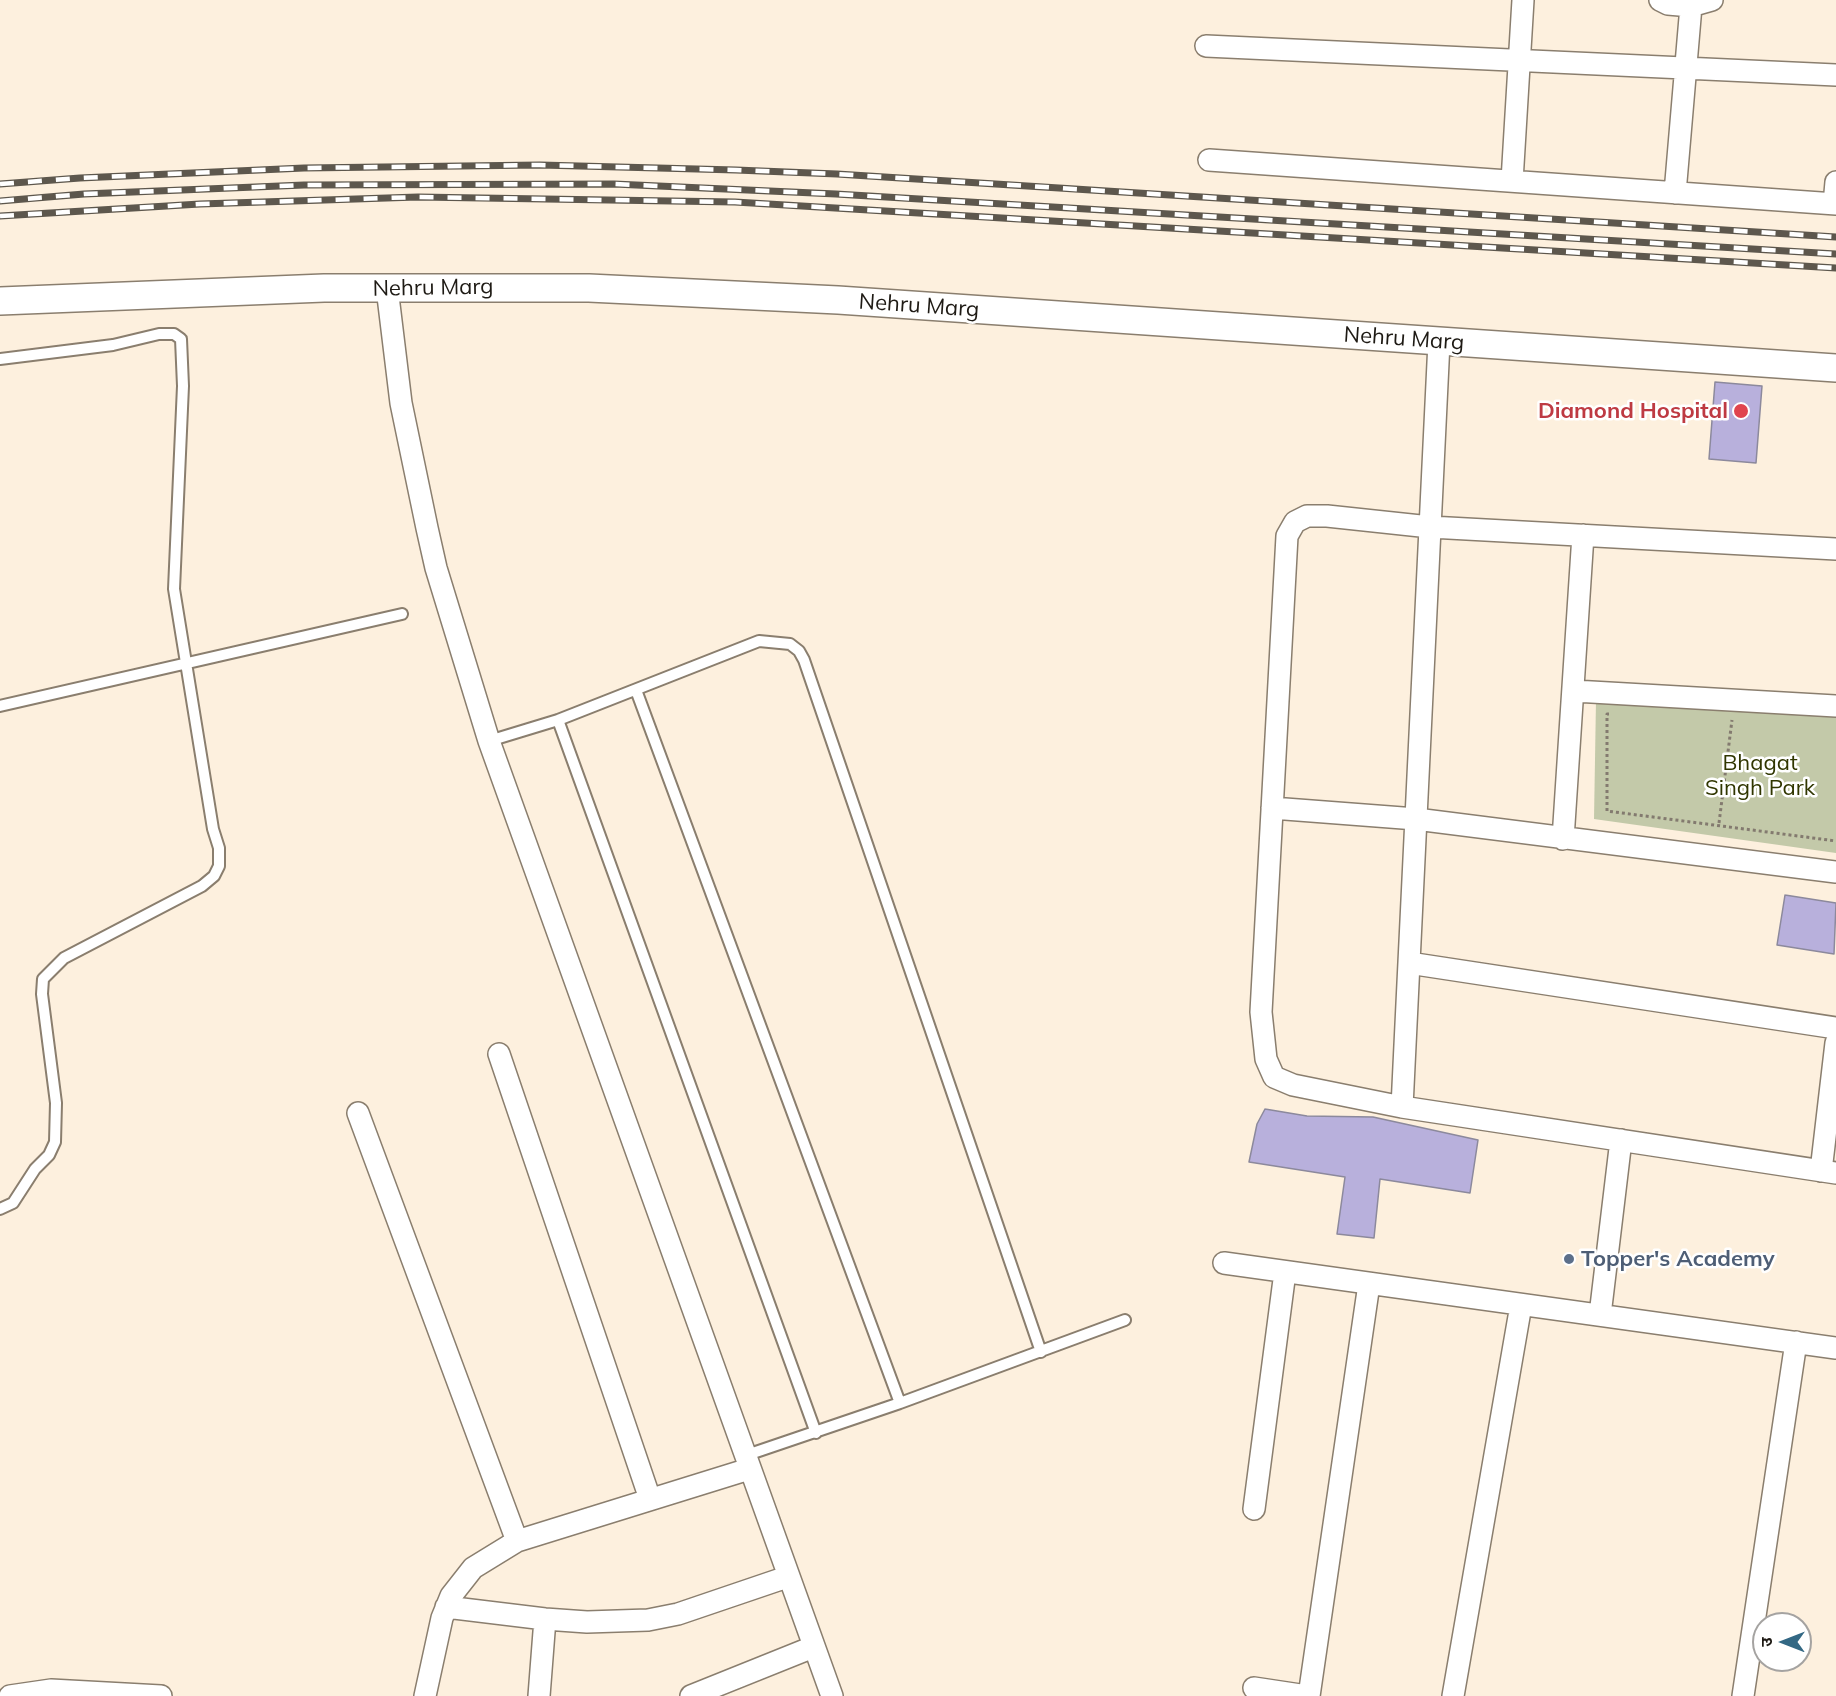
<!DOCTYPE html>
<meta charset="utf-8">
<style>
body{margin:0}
#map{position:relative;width:1836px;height:1696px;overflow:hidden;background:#fdf0de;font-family:Mulish,"Noto Sans Devanagari",sans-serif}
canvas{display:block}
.north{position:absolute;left:1752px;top:1612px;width:60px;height:60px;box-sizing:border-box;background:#fff;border:2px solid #a5a3a1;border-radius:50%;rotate:270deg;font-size:16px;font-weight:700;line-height:24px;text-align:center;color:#1e1a14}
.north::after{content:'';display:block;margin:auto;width:21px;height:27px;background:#336884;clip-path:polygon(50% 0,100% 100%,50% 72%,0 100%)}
</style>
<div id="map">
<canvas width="1836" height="1696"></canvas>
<div class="north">उ</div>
</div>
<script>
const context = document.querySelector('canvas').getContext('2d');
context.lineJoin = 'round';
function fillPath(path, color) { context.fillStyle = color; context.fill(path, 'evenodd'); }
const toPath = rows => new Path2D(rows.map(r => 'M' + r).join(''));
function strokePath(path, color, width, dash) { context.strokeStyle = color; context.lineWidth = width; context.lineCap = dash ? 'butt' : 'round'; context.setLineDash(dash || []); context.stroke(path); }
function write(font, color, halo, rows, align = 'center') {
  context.font = font + ' Mulish,sans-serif'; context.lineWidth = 5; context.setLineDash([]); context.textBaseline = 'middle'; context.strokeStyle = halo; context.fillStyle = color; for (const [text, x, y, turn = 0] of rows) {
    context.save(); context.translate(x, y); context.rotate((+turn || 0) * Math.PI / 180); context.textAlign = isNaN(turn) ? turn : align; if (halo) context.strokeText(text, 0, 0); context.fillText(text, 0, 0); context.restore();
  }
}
fillPath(toPath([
 [1596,700,1836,714,1836,853,1594,819]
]), '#c3c9a9');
const building = toPath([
 [1715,382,1762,386,1756,463,1709,459,1715,382],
 [1785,895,1836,903,1834,954,1777,945,1785,895],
 [1265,1109,1307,1116,1373,1117,1478,1140,1470,1193,1380,1179,1374,1238,1337,1234,1345,1177,1249,1162,1257,1124,1265,1109]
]);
fillPath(building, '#b8b0dc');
strokePath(building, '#8c899c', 1.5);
const service = toPath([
 [0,359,113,345,159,334,174,334,181,339,183,386,174,589,213,829,219,848,219,866,214,876,202,886,64,958,43,979,42,994,56,1103,55,1142,49,1155,35,1169,13,1203,0,1209],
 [636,690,900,1403],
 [0,706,402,614],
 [558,720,816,1433],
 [489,741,558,720,759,641,790,644,799,651,804,660,1041,1352],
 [744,1456,900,1403,1125,1320]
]);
const minor = toPath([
 [1660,0,1668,4,1691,6,1712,0],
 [1206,46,1836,75],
 [1209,160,1836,204],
 [1512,181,1523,0],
 [1675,193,1691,6],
 [1834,204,1836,182],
 [387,288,401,403,427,528,436,568,489,741,832,1696],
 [1836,549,1430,527,1327,516,1307,516,1295,522,1287,536,1261,1012,1266,1059,1274,1077,1293,1085,1402,1107,1836,1173],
 [1574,691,1836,706],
 [1272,808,1416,819,1836,872],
 [1563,839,1583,535],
 [1409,963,1836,1028],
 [499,1054,650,1499],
 [1402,1107,1439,342],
 [358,1113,517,1541],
 [1821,1171,1836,1043],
 [1224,1263,1836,1348],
 [1600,1315,1621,1140],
 [1254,1509,1285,1272],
 [446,1607,545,1619,587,1622,648,1620,678,1614,787,1577],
 [1254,1688,1307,1696],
 [10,1696,51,1690,161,1696],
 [425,1696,442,1618,451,1596,473,1568,517,1541,749,1469],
 [539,1696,545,1619],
 [691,1696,813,1647],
 [1309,1696,1369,1284],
 [1453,1696,1521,1305],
 [1743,1696,1796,1342]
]);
const tertiary = toPath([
 [0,301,324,288,589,288,838,300,1836,368]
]);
strokePath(service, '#8a7e6e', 14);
strokePath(minor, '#8a7e6e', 24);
strokePath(tertiary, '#8a7e6e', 30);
strokePath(toPath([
 [1609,714,1607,714,1607,811,1836,841],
 [1719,823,1732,720]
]), '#837a6f', 3, [3, 3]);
strokePath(service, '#fff', 10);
strokePath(minor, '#fff', 21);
strokePath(tertiary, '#fff', 27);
const rail = toPath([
 [0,184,80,178,304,168,540,165,736,170,837,174,1836,237],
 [0,201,84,194,304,185,614,184,836,194,1836,254],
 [0,216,200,204,418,197,735,202,1836,268]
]);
strokePath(rail, '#5d574d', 7);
strokePath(rail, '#fff', 4.5, [14]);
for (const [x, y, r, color] of [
 [1741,411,8,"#e0444e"],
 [1569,1259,6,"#5c6f8a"]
]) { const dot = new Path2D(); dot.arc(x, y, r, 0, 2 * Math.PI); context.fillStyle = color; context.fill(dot); strokePath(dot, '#fff', 2); }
write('22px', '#1e1a14', '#fff', [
 ["Nehru Marg",433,288,-1],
 ["Nehru Marg",919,306,4],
 ["Nehru Marg",1404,339,4]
]);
write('bold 22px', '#be3a42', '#fff', [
 ["Diamond Hospital",1728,411]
], 'right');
write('22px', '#303600', '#fff', [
 ["Bhagat",1760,763],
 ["Singh Park",1760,788]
]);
write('bold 22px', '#4e5e75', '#fff', [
 ["Topper's Academy",1581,1259]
], 'left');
</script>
